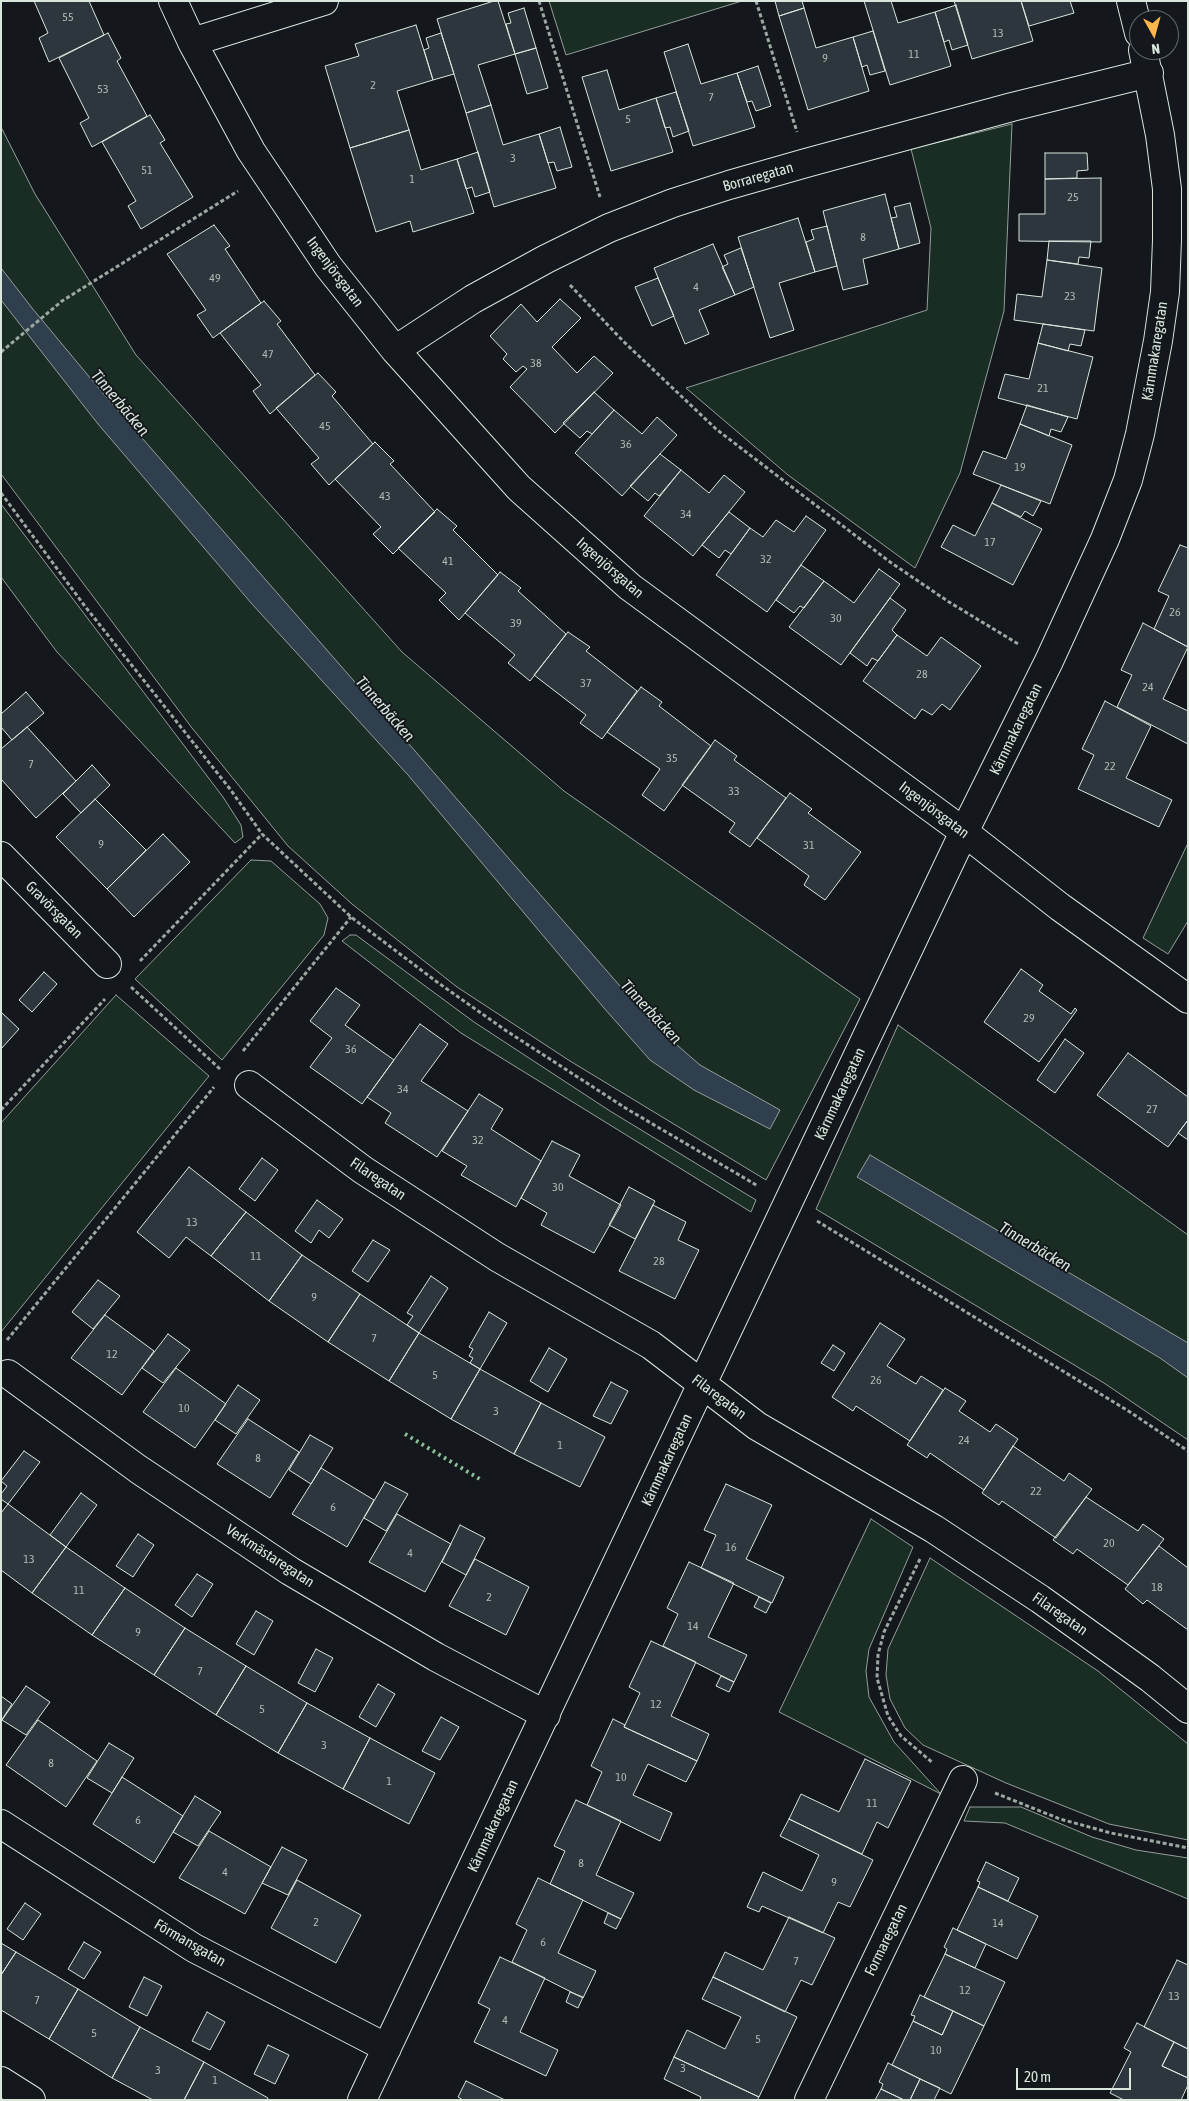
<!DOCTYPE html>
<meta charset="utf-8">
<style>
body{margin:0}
#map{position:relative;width:1189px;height:2101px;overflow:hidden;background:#14181c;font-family:"Asap Condensed",sans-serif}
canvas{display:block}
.frame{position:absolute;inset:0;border:2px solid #d8e6dc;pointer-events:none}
.north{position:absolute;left:1129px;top:10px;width:50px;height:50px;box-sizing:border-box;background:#14181c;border:1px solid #626a69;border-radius:50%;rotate:173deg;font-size:14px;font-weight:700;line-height:20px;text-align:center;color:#d8e6dc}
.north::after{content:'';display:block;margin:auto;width:18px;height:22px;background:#ffb74d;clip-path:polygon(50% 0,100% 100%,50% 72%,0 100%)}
.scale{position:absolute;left:1016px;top:2068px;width:115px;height:22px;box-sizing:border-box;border:2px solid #d8e6dc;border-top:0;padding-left:6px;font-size:15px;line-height:18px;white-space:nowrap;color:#d8e6dc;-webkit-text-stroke:4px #14181c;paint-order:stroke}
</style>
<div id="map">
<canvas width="1189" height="2101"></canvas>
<div class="frame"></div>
<div class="north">N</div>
<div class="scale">20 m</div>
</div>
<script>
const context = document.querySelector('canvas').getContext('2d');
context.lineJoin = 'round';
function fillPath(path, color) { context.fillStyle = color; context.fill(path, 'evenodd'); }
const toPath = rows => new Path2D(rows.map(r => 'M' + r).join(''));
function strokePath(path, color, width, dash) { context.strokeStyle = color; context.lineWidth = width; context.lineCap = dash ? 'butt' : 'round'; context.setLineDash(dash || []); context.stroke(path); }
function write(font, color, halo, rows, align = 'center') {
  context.font = font + ' "Asap Condensed",sans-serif'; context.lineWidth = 4; context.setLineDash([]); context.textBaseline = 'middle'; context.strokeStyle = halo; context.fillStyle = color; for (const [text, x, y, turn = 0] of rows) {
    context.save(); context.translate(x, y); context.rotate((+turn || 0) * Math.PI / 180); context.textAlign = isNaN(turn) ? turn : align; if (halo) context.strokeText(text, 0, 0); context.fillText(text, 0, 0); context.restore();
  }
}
const green = toPath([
 [549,1,742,1,566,55,549,1],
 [1012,124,1004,311,960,473,915,568,788,475,686,388,927,310,931,228,911,149,1012,124],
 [1,127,35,194,136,355,402,652,564,791,860,999,766,1180,570,1061,457,987,352,904,288,846,192,728,1,474,1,127],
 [1,504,223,797,241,825,243,837,235,843,57,652,1,577,1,504],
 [1188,843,1188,921,1168,954,1143,938,1188,843],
 [251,860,271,861,320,904,328,918,324,935,222,1060,135,979,251,860],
 [350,935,356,935,474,1022,610,1111,756,1200,751,1212,461,1033,342,941,350,935],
 [116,995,209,1076,1,1332,1,1123,116,995],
 [898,1025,1188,1235,1188,1440,1104,1383,816,1209,898,1025],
 [871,1519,913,1547,869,1649,866,1671,869,1697,894,1742,941,1794,779,1712,871,1519],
 [930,1558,1098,1671,1188,1744,1188,1840,1109,1824,1006,1783,923,1745,905,1728,890,1699,886,1675,888,1649,930,1558],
 [970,1807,1021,1807,1092,1837,1136,1850,1188,1858,1188,1899,1005,1823,964,1821,970,1807]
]);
fillPath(green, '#1a2d24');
strokePath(green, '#939e99', 1);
const water = toPath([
 [1,268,32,308,101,391,654,1025,700,1065,780,1110,770,1129,694,1090,650,1060,604,1008,408,775,252,604,98,424,1,300,1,268],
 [870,1155,1188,1343,1188,1378,1160,1358,857,1177,870,1155]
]);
fillPath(water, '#2f3f4d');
strokePath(water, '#939e99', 1);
const building = toPath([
 [34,1,89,1,104,35,49,62,39,38,48,33,34,1],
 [494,1,498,1,515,54,478,65,491,105,466,113,437,19,494,1],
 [775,1,802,1,804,8,779,16,775,1],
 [864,1,891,1,898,23,935,12,951,66,890,85,864,1],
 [954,1,1021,1,1033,41,972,59,954,1],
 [1021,1,1070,1,1074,13,1029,26,1021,1],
 [956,5,968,45,952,50,949,40,944,42,935,12,956,5],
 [524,8,536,48,515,54,506,24,511,23,508,13,524,8],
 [804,8,816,48,853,37,869,91,808,110,779,16,804,8],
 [416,25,433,80,397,91,409,130,350,148,325,66,359,56,355,44,416,25],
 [873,31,885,71,870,75,867,65,862,67,853,37,873,31],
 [108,33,121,58,117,61,147,116,92,147,80,123,89,118,59,58,108,33],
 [441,33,454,74,433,80,424,50,429,48,426,38,441,33],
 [688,44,701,84,737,73,755,127,693,146,664,52,688,44],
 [536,48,548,88,527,94,515,54,536,48],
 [758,66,771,106,756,111,752,101,747,102,737,73,758,66],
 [607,70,619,110,656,98,673,152,611,171,582,77,607,70],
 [676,92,689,131,673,137,670,127,665,128,656,98,676,92],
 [491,105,503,145,539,134,556,188,494,207,466,113,491,105],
 [150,115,165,140,160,143,193,197,141,229,128,206,136,201,102,142,150,115],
 [560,127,572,167,557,171,554,162,548,163,539,134,560,127],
 [409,130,421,170,457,159,474,213,413,232,410,221,376,232,350,148,409,130],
 [478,152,490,192,475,197,472,187,466,189,457,159,478,152],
 [1045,153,1087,153,1088,170,1077,171,1077,178,1045,179,1045,153],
 [1101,178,1101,242,1019,241,1019,214,1045,214,1045,179,1101,178],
 [885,194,899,249,863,259,868,284,843,290,823,211,885,194],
 [910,203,920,243,899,249,891,218,897,217,894,207,910,203],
 [798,218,815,272,779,283,794,330,770,338,738,237,798,218],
 [214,225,230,246,225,249,261,303,213,338,197,315,206,310,167,254,214,225],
 [827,226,837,266,815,272,806,242,814,239,811,230,827,226],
 [1049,241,1091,241,1089,258,1079,257,1078,264,1047,260,1049,241],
 [713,244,735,295,699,310,709,334,685,344,654,268,713,244],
 [741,248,754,287,735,295,722,267,728,264,724,255,741,248],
 [1047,260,1102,268,1094,331,1014,320,1017,294,1042,297,1047,260],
 [658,278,674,316,652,326,635,287,658,278],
 [560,299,581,318,552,347,577,373,594,356,613,373,555,433,510,387,527,369,523,366,516,372,503,359,507,354,490,336,521,304,537,322,560,299],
 [264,301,281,321,277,324,315,375,270,414,253,391,261,385,220,333,264,301],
 [1043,324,1085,330,1081,346,1070,344,1068,351,1038,343,1043,324],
 [1038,343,1093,357,1077,419,998,398,1005,374,1029,379,1038,343],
 [318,373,336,392,332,396,373,444,329,485,311,464,319,458,276,408,318,373],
 [594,392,614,410,592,434,587,431,580,438,563,423,594,392],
 [1027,405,1068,417,1061,432,1051,429,1049,436,1020,424,1027,405],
 [614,410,642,434,657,417,677,435,622,496,575,453,614,410],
 [1020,424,1072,445,1050,504,973,474,983,451,1006,459,1020,424],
 [375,442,394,461,390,464,435,512,393,554,373,534,381,527,335,479,375,442],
 [660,454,681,470,659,496,655,493,648,501,630,486,660,454],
 [681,470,709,493,724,475,745,492,693,556,644,516,681,470],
 [1001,485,1041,501,1033,516,1025,511,1021,517,992,503,1001,485],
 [992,503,1042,529,1013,585,941,547,953,525,975,536,992,503],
 [437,509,457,526,453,530,498,575,459,620,439,600,446,593,398,548,437,509],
 [729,512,750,528,731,554,725,550,719,558,702,545,729,512],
 [806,516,826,530,767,612,716,575,750,528,763,537,776,520,794,532,806,516],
 [1180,545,1188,548,1188,647,1154,629,1169,596,1158,591,1180,545],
 [801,565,824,581,804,608,800,606,794,613,776,600,801,565],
 [879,569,900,584,841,665,789,627,824,581,854,603,879,569],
 [500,572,521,588,518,591,566,634,530,681,508,663,515,655,465,613,500,572],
 [890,598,906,610,892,630,897,635,878,661,872,658,867,666,850,653,890,598],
 [1143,623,1188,647,1163,699,1188,711,1188,744,1117,707,1132,675,1121,670,1143,623],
 [568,632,590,647,586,651,637,691,602,739,580,723,586,715,534,675,568,632],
 [897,635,927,656,941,637,981,666,950,710,942,704,932,715,922,709,915,719,863,681,897,635],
 [641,687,662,702,659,706,711,746,664,811,642,795,660,769,607,732,641,687],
 [26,692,44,713,12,740,1,727,1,714,26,692],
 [1105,701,1151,726,1126,778,1172,800,1159,827,1078,789,1094,755,1082,749,1105,701],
 [27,727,76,781,36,818,1,779,1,749,27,727],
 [715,740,737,756,734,760,786,798,750,847,729,832,735,823,682,785,715,740],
 [92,765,110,785,81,813,63,794,92,765],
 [790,793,812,809,808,813,861,852,825,900,804,885,809,876,757,838,790,793],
 [95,799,146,850,107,889,56,837,95,799],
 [163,834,190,862,134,917,107,889,163,834],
 [1021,969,1043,985,1039,991,1071,1014,1075,1008,1077,1010,1039,1062,984,1022,1021,969],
 [44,972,57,984,32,1012,19,1000,44,972],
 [336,988,360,1005,345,1025,394,1060,362,1104,310,1067,332,1038,310,1021,336,988],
 [1,1012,19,1029,1,1049,1,1012],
 [420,1024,448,1044,421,1081,468,1111,437,1157,385,1123,391,1113,367,1097,420,1024],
 [1065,1039,1084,1053,1055,1093,1037,1080,1065,1039],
 [1128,1053,1188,1097,1188,1120,1168,1147,1097,1095,1128,1053],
 [479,1094,503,1109,491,1129,541,1161,516,1207,461,1175,467,1166,442,1151,479,1094],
 [1188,1120,1188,1140,1178,1133,1188,1120],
 [552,1141,580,1155,569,1176,621,1205,594,1253,541,1225,547,1213,521,1198,552,1141],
 [262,1158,278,1170,255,1201,239,1189,262,1158],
 [189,1167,246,1212,211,1256,186,1237,169,1258,137,1232,189,1167],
 [629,1187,655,1201,635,1239,609,1225,629,1187],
 [317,1200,343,1219,329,1238,319,1230,311,1243,295,1231,317,1200],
 [653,1205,686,1222,678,1240,699,1250,675,1299,619,1271,653,1205],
 [246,1212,302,1255,269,1301,211,1256,246,1212],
 [373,1240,390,1250,368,1282,352,1271,373,1240],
 [302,1255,360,1294,328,1342,269,1301,302,1255],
 [431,1276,448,1288,419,1333,407,1325,413,1316,407,1313,431,1276],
 [98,1280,120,1296,93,1329,72,1312,98,1280],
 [360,1294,419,1333,389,1381,328,1342,360,1294],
 [489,1312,507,1323,480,1369,470,1363,473,1358,469,1356,473,1349,469,1347,489,1312],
 [105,1315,154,1351,122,1395,71,1358,105,1315],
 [880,1323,905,1339,887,1366,916,1384,921,1376,943,1390,910,1441,856,1406,853,1411,832,1397,880,1323],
 [419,1333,480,1369,451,1419,389,1381,419,1333],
 [168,1334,190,1350,163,1383,142,1368,168,1334],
 [833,1345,845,1353,834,1371,821,1363,833,1345],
 [549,1348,567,1359,548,1392,530,1381,549,1348],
 [176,1368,226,1404,195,1448,143,1412,176,1368],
 [480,1369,541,1403,514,1454,451,1419,480,1369],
 [611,1382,628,1391,611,1424,593,1416,611,1382],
 [238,1385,260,1400,236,1434,215,1420,238,1385],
 [945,1388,966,1401,959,1411,990,1432,996,1424,1018,1439,984,1490,930,1453,927,1458,907,1445,945,1388],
 [541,1403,605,1437,580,1487,514,1454,541,1403],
 [248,1419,299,1452,270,1498,217,1464,248,1419],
 [310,1435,333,1448,311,1484,289,1470,310,1435],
 [1013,1446,1064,1481,1069,1473,1092,1489,1056,1538,1002,1501,999,1505,982,1493,1013,1446],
 [24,1451,40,1462,8,1504,1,1499,1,1494,7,1486,1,1481,24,1451],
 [321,1468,374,1500,347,1547,292,1514,321,1468],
 [385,1482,408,1494,386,1531,364,1518,385,1482],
 [726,1484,772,1505,746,1559,784,1577,772,1603,701,1568,716,1535,704,1530,726,1484],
 [81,1493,97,1505,66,1547,50,1535,81,1493],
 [1086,1497,1138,1531,1143,1524,1164,1539,1128,1585,1077,1549,1073,1554,1053,1540,1086,1497],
 [8,1504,66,1547,32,1593,1,1570,1,1513,8,1504],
 [397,1514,451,1544,425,1592,369,1562,397,1514],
 [460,1525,485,1538,466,1575,442,1562,460,1525],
 [138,1534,154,1545,133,1577,116,1566,138,1534],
 [1159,1546,1188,1568,1188,1630,1147,1600,1143,1604,1125,1589,1159,1546],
 [66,1547,125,1588,92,1635,32,1593,66,1547],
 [475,1559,529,1587,506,1635,449,1606,475,1559],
 [689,1562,734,1583,708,1637,747,1655,734,1682,663,1646,678,1614,667,1608,689,1562],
 [197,1574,213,1584,192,1617,175,1605,197,1574],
 [125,1588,185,1628,154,1675,92,1635,125,1588],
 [759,1597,771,1603,766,1613,754,1607,759,1597],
 [256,1611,273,1621,254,1655,236,1644,256,1611],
 [185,1628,246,1666,216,1715,154,1675,185,1628],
 [651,1641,696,1662,671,1716,709,1734,697,1761,624,1727,640,1693,629,1687,651,1641],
 [316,1649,333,1658,315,1692,298,1683,316,1649],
 [246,1666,307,1703,278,1753,216,1715,246,1666],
 [721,1676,734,1682,729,1692,716,1686,721,1676],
 [378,1684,395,1694,376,1727,359,1717,378,1684],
 [26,1686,50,1702,26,1735,2,1720,26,1686],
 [1,1696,12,1704,1,1721,1,1696],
 [307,1703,370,1738,343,1789,278,1753,307,1703],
 [441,1717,459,1727,440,1760,422,1751,441,1717],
 [613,1719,625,1725,624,1727,697,1761,686,1782,648,1764,633,1795,672,1813,660,1841,587,1805,602,1772,591,1766,613,1719],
 [38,1720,97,1761,66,1807,6,1765,38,1720],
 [370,1738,435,1773,409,1824,343,1789,370,1738],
 [109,1743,134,1758,112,1793,87,1778,109,1743],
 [865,1759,911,1781,888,1828,877,1822,862,1854,789,1819,801,1794,839,1812,865,1759],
 [122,1777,183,1816,154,1863,93,1824,122,1777],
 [195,1796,221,1812,198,1846,173,1832,195,1796],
 [576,1800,621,1821,596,1875,634,1893,621,1919,550,1884,565,1851,554,1846,576,1800],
 [789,1819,873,1860,850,1907,838,1902,823,1933,762,1906,759,1912,747,1907,763,1872,802,1891,819,1855,780,1836,789,1819],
 [209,1831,271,1867,245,1914,179,1878,209,1831],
 [282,1847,307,1860,288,1895,262,1883,282,1847],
 [986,1862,1019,1878,1008,1901,978,1887,980,1882,977,1881,986,1862],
 [538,1878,583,1900,558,1953,596,1971,583,1998,512,1962,527,1930,516,1924,538,1878],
 [297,1880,361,1915,336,1963,271,1928,297,1880],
 [978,1887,1038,1916,1017,1959,957,1930,978,1887],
 [25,1903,41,1914,23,1940,7,1929,25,1903],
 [608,1913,621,1919,616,1929,604,1923,608,1913],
 [789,1917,835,1938,812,1985,801,1980,785,2012,713,1977,725,1952,763,1970,789,1917],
 [953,1928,986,1944,975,1968,945,1954,947,1949,944,1947,953,1928],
 [84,1942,101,1952,84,1979,68,1969,84,1942],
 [1,1943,16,1952,1,1975,1,1943],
 [16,1952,78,1989,49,2039,1,2010,1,1975,16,1952],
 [945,1954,1005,1982,984,2026,924,1997,945,1954],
 [500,1957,545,1978,520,2032,558,2050,546,2076,474,2042,490,2009,478,2003,500,1957],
 [1177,1960,1188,1965,1188,2049,1144,2027,1177,1960],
 [144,1977,162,1986,147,2016,129,2007,144,1977],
 [713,1977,797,2017,759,2097,674,2057,687,2030,725,2049,741,2017,702,1999,713,1977],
 [78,1989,140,2027,112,2078,49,2039,78,1989],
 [570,1992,583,1997,578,2008,566,2002,570,1992],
 [920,1995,953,2011,942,2035,913,2021,915,2016,911,2015,920,1995],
 [953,2011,984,2026,951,2094,892,2065,913,2021,942,2035,953,2011],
 [207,2012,225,2022,210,2050,192,2041,207,2012],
 [1137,2023,1174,2042,1162,2066,1188,2078,1188,2085,1181,2100,1124,2100,1110,2093,1131,2052,1124,2048,1137,2023],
 [140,2027,204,2062,184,2100,153,2100,112,2078,140,2027],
 [1174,2042,1188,2049,1188,2078,1162,2066,1174,2042],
 [268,2045,289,2055,275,2084,254,2074,268,2045],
 [674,2057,759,2097,757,2100,700,2100,701,2097,664,2079,674,2057],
 [204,2062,268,2098,267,2100,184,2100,204,2062],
 [888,2063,920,2079,910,2100,904,2100,881,2089,883,2084,879,2082,888,2063],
 [920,2079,940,2088,934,2100,910,2100,920,2079],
 [466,2081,505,2100,463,2100,458,2097,466,2081],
 [881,2089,904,2100,875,2100,881,2089]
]);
fillPath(building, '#2c363c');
strokePath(building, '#d8e6dc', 1);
const street = toPath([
 [173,1,192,42,251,151,328,266,395,350,519,488,630,587,964,832,1060,907,1188,999],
 [1131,1,1139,33],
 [192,42,324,1],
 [395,350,473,299,546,259,609,228,673,203,729,185,806,163,1012,107,1149,73],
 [1,856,107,964],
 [249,1085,363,1170,497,1257,651,1345,757,1426,934,1529,1040,1599,1150,1678,1188,1709],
 [8,1374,138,1469,290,1571,436,1657,546,1715],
 [1,1824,194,1948,387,2048],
 [1,2081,31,2100],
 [362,2100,964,832,1049,661,1105,539,1128,480,1140,434,1158,341,1165,292,1167,240,1167,189,1160,135,1143,50],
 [809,2100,963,1780]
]);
strokePath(street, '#d8e6dc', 30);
strokePath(toPath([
 [539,1,600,197],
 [756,1,797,132],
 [570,285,623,341,716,429,890,562,949,602,1020,645],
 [1,352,62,301,238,191],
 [1,493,84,605,230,789,262,834,351,917,437,982,505,1030,627,1109,758,1186],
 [140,961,262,834],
 [131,987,220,1069],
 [243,1051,351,917],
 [1,1110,105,999],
 [817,1221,1130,1412,1188,1451],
 [7,1340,214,1087],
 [920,1559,884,1632,878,1655,877,1678,888,1716,901,1736,933,1763],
 [995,1793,1060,1819,1111,1833,1188,1848]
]), '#9da8a2', 3, [4, 2.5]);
strokePath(street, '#14181c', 28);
strokePath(toPath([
 [405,1434,483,1481]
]), '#8ac095', 4, [2.5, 4]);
write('12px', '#adbab4', null, [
 ["55",68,17],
 ["13",998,33],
 ["11",914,54],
 ["9",825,58],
 ["2",373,85],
 ["53",103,89],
 ["7",711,97],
 ["5",628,119],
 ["3",513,158],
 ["51",147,170],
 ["1",412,179],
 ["25",1073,197],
 ["8",863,237],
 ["49",215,278],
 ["4",696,287],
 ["23",1070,296],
 ["47",268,354],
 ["38",536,363],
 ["21",1043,388],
 ["45",325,426],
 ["36",626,444],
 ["19",1020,467],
 ["43",385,496],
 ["34",686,514],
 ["17",990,542],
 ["32",766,559],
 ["41",448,561],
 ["26",1175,612],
 ["30",836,618],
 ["39",516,623],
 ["28",922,674],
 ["37",586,683],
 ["24",1148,687],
 ["35",672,758],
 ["7",31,764],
 ["22",1110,766],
 ["33",734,791],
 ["9",101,844],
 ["31",809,845],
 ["29",1029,1018],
 ["36",351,1049],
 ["34",403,1089],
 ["27",1152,1109],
 ["32",478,1140],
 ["30",558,1187],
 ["13",192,1222],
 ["11",256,1256],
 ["28",659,1261],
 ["9",314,1297],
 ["7",374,1338],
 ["12",112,1354],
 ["5",435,1375],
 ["26",876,1380],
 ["10",184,1408],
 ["3",496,1411],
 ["24",964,1440],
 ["1",560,1445],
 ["8",258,1458],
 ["22",1036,1491],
 ["6",333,1507],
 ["20",1109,1543],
 ["16",731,1547],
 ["4",410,1553],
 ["13",29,1559],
 ["18",1157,1587],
 ["11",79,1590],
 ["2",489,1597],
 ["14",693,1626],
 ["9",138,1632],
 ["7",200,1671],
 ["12",656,1704],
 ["5",262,1709],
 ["3",324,1745],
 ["8",51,1763],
 ["10",621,1777],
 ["1",389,1781],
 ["11",872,1803],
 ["6",138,1820],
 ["8",581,1863],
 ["4",225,1872],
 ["9",834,1882],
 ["2",316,1922],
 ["14",998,1923],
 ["6",543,1942],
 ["7",796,1961],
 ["12",965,1990],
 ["13",1174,1996],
 ["7",37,2000],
 ["4",505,2020],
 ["5",94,2033],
 ["5",758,2039],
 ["10",936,2050],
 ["3",683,2068],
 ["3",158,2070],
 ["1",215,2080]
]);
write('15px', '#d8e6dc', '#14181c', [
 ["Borraregatan",758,177,-16],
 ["Ingenjörsgatan",335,272,53],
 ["Kärnmakaregatan",1155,351,-81],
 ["Ingenjörsgatan",610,568,41],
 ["Kärnmakaregatan",1016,729,-64],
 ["Ingenjörsgatan",934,810,37],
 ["Gravörsgatan",54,910,45],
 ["Kärnmakaregatan",840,1094,-65],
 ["Filaregatan",378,1179,34],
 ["Filaregatan",719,1397,37],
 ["Kärnmakaregatan",667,1460,-65],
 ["Verkmästaregatan",270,1556,33],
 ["Filaregatan",1060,1614,35],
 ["Kärnmakaregatan",493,1826,-65],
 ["Formaregatan",886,1940,-64],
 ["Förmansgatan",190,1943,30]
]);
write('italic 16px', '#d8e6dc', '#14181c', [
 ["Tinnerbäcken",120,403,50],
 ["Tinnerbäcken",385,709,49],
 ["Tinnerbäcken",651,1012,47],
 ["Tinnerbäcken",1035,1247,31]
]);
</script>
